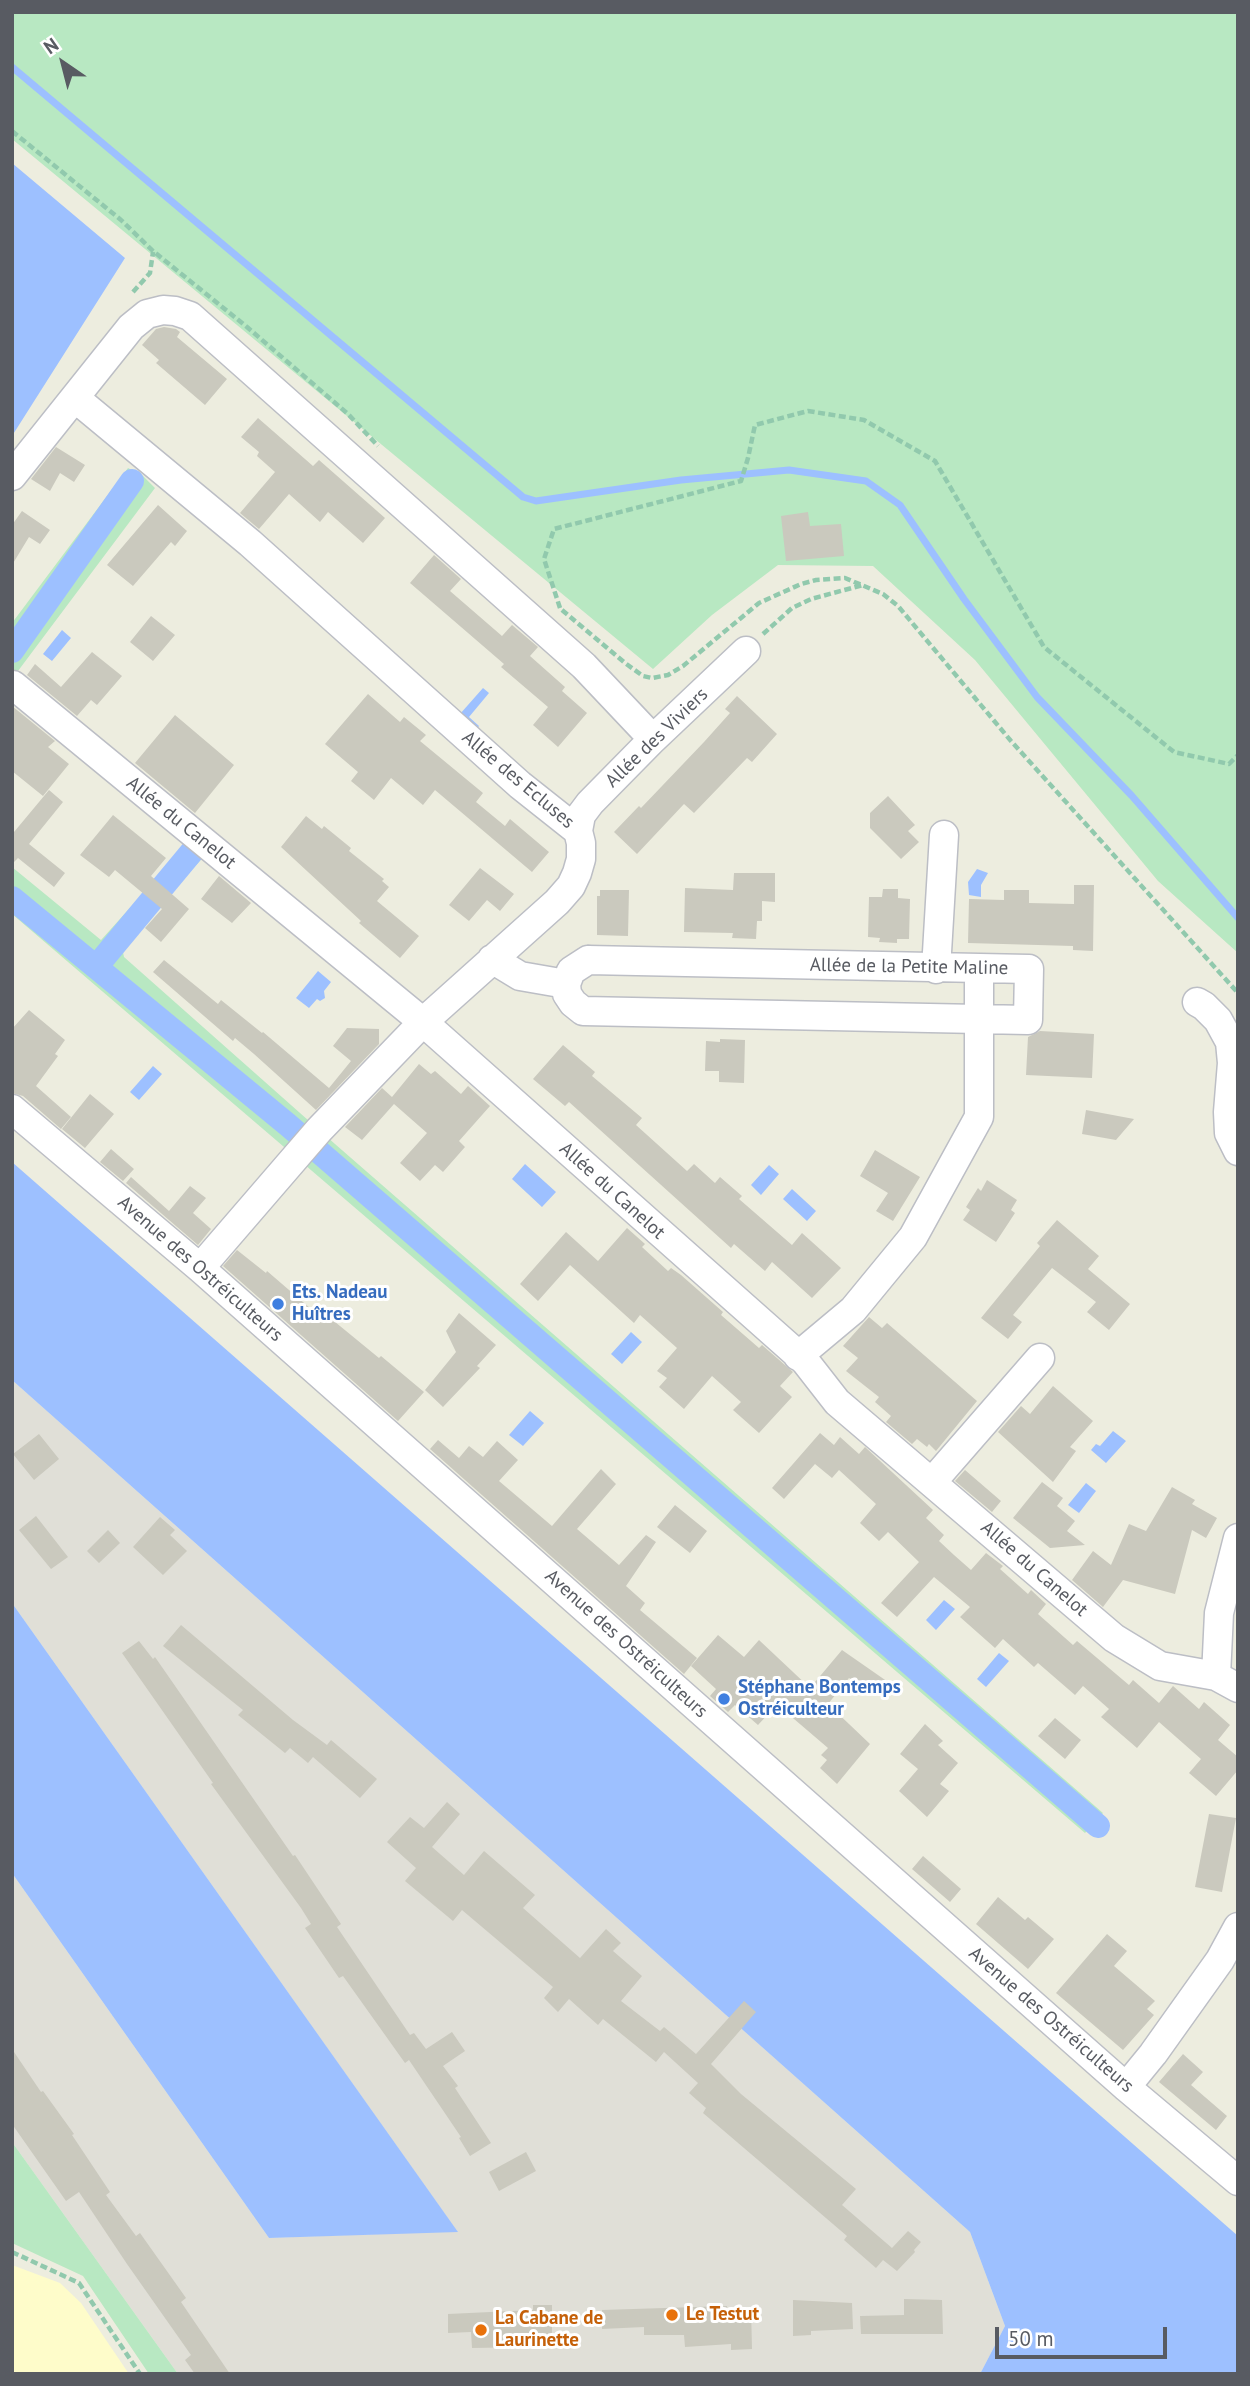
<!DOCTYPE html>
<meta charset="utf-8">
<style>
body{margin:0}
#map{position:relative;width:1250px;height:2386px;overflow:hidden;background:#ededdf;font-family:"PT Sans",sans-serif}
canvas{display:block}
.frame{position:absolute;inset:0;border:14px solid #585b62;pointer-events:none}
.north{position:absolute;left:28px;top:28px;width:70px;height:70px;-webkit-text-stroke:5px #fff;paint-order:stroke;rotate:325deg;font-size:19px;font-weight:700;line-height:28px;text-align:center;color:#585b62}
.north::after{content:'';display:block;margin:auto;width:24px;height:32px;background:#585b62;clip-path:polygon(50% 0,100% 100%,50% 72%,0 100%)}
.scale{position:absolute;left:995px;top:2327px;width:172px;height:32px;box-sizing:border-box;border:4px solid #585b62;border-top:0;padding-left:9px;font-size:21px;line-height:24px;white-space:nowrap;color:#585b62;-webkit-text-stroke:5px #fff;paint-order:stroke}
</style>
<div id="map">
<canvas width="1250" height="2386"></canvas>
<div class="frame"></div>
<div class="north">N</div>
<div class="scale">50 m</div>
</div>
<script>
const context = document.querySelector('canvas').getContext('2d');
context.lineJoin = 'round';
function fillPath(path, color) { context.fillStyle = color; context.fill(path, 'evenodd'); }
const toPath = rows => new Path2D(rows.map(r => 'M' + r).join(''));
function strokePath(path, color, width, dash) { context.strokeStyle = color; context.lineWidth = width; context.lineCap = dash ? 'butt' : 'round'; context.setLineDash(dash || []); context.stroke(path); }
function write(font, color, halo, rows, align = 'center') {
  context.font = font + ' "PT Sans",sans-serif'; context.lineWidth = 6; context.setLineDash([]); context.textBaseline = 'middle'; context.strokeStyle = halo; context.fillStyle = color; for (const [text, x, y, turn = 0] of rows) {
    context.save(); context.translate(x, y); context.rotate((+turn || 0) * Math.PI / 180); context.textAlign = isNaN(turn) ? turn : align; if (halo) context.strokeText(text, 0, 0); context.fillText(text, 0, 0); context.restore();
  }
}
fillPath(toPath([
 [12,1380,970,2232,1005,2326,980,2374,178,2374,12,2142,12,1873,269,2238,457,2231,12,1603]
]), '#e0dfd7');
fillPath(toPath([
 [12,12,1238,12,1238,953,1158,881,975,660,873,566,778,565,712,615,653,669,12,139],
 [128,468,143,476,155,488,12,679,12,623],
 [191,840,207,853,122,947,124,957,335,1144,1103,1813,1085,1833,12,914,12,867,101,940],
 [12,2142,178,2374,149,2374,83,2276,12,2243]
]), '#b8e8c2');
fillPath(toPath([
 [12,2265,60,2283,81,2303,129,2374,12,2374]
]), '#fefcca');
fillPath(toPath([
 [12,163,125,258,12,436],
 [62,630,71,638,52,661,43,654],
 [483,688,489,693,469,717,479,726,477,729,460,714],
 [977,869,988,873,981,885,981,897,969,895,968,882],
 [318,971,331,982,324,991,325,998,320,1001,317,999,309,1008,296,998],
 [153,1066,162,1074,139,1100,130,1092],
 [12,1162,1238,2236,1238,2374,980,2374,1005,2326,970,2232,12,1380],
 [525,1164,556,1192,542,1207,512,1179],
 [769,1165,779,1174,761,1195,751,1185],
 [792,1189,816,1211,807,1221,783,1199],
 [631,1332,642,1342,622,1364,611,1354],
 [530,1411,544,1423,523,1446,509,1435],
 [1113,1431,1126,1441,1106,1463,1091,1450,1096,1444,1100,1446],
 [1086,1483,1096,1491,1079,1513,1068,1505],
 [944,1600,955,1609,936,1630,926,1620],
 [12,1603,458,2232,269,2238,12,1873],
 [999,1653,1009,1661,986,1687,977,1679]
]), '#9dc0ff');
strokePath(toPath([
 [12,67,523,497,536,501,681,480,789,470,866,481,900,505,964,599,1037,697,1132,796,1238,918]
]), '#9dc0ff', 7);
strokePath(toPath([
 [12,651,132,481],
 [12,898,288,1125,1098,1826],
 [96,967,195,848]
]), '#9dc0ff', 24);
fillPath(toPath([
 [164,327,176,329,180,332,177,337,227,379,205,405,156,363,159,360,142,345,156,329],
 [258,418,313,466,319,460,385,518,363,543,328,512,320,522,289,494,259,529,240,513,275,472,257,456,259,452,241,437],
 [56,447,85,465,74,482,60,473,50,491,31,479],
 [158,505,187,531,175,546,171,542,133,586,107,565],
 [22,511,50,530,40,544,29,537,12,565,12,525],
 [808,512,810,526,841,524,844,556,786,561,781,516],
 [434,555,461,579,450,591,502,636,512,625,538,647,530,656,565,687,562,691,587,713,558,747,533,725,548,707,501,667,504,664,410,583],
 [151,616,175,635,153,661,130,642],
 [92,652,122,676,97,705,91,700,77,716,27,675,35,664,61,687],
 [368,694,400,722,404,717,426,735,420,741,483,793,476,802,505,826,510,819,549,852,532,872,435,790,423,805,391,778,374,800,351,781,358,772,325,744],
 [737,696,777,734,752,762,747,758,694,813,684,804,637,854,614,832,639,806,641,808,704,742,730,713,725,709],
 [12,706,55,741,48,747,69,764,43,796,12,771],
 [175,715,234,765,195,813,135,763],
 [49,790,63,802,29,844,65,873,54,887,18,858,12,864,12,831,14,832],
 [888,796,915,825,908,831,919,842,901,859,870,828,870,813],
 [113,815,166,858,151,876,189,909,161,942,145,928,162,909,115,870,109,877,80,855],
 [306,816,322,829,324,826,351,848,349,851,384,879,382,881,389,887,377,901,419,936,400,958,359,923,361,921,281,847],
 [480,868,514,894,500,911,487,900,469,921,449,905],
 [734,873,775,873,775,902,762,901,762,921,757,921,756,939,732,938,733,933,684,932,685,888,733,890],
 [219,876,251,903,232,923,201,899],
 [1074,885,1094,885,1093,951,1073,950,1073,946,968,943,969,899,1004,900,1004,890,1029,890,1029,903,1074,904],
 [883,889,898,889,898,898,910,899,909,939,897,939,897,943,879,942,880,938,868,937,869,897,882,897],
 [600,890,629,890,628,936,597,935,597,896,600,896],
 [164,960,218,1004,221,1000,262,1033,263,1032,329,1088,351,1061,333,1046,347,1028,379,1029,379,1044,316,1110,254,1054,235,1038,233,1041,153,972],
 [29,1010,65,1040,55,1054,58,1056,36,1086,71,1117,61,1129,23,1096,12,1093,12,1029],
 [1040,1031,1094,1034,1092,1078,1026,1075,1028,1037],
 [720,1039,745,1040,744,1083,719,1082,719,1071,705,1071,706,1041,720,1042],
 [563,1045,595,1072,592,1076,642,1118,636,1125,687,1171,694,1164,715,1183,720,1177,742,1196,739,1199,792,1245,802,1233,841,1268,812,1298,772,1262,765,1271,734,1244,731,1248,569,1102,565,1106,533,1079],
 [419,1064,431,1074,435,1071,461,1094,468,1086,490,1106,459,1141,465,1147,443,1172,435,1165,420,1181,400,1163,427,1133,394,1104,362,1140,345,1127,382,1088,392,1097],
 [90,1094,114,1114,85,1148,62,1129],
 [1086,1110,1134,1119,1116,1140,1082,1134],
 [111,1149,134,1169,123,1181,100,1162],
 [875,1150,920,1177,893,1221,876,1211,888,1193,860,1176],
 [131,1177,169,1211,190,1186,206,1198,193,1213,211,1229,198,1245,126,1183],
 [987,1180,1017,1200,1011,1210,1015,1213,996,1242,963,1220,970,1210,966,1207,978,1188,981,1191],
 [1057,1220,1099,1256,1088,1269,1130,1304,1109,1330,1087,1312,1096,1302,1052,1268,1013,1315,1022,1322,1008,1339,981,1318,1040,1246,1037,1243],
 [627,1228,645,1244,642,1247,668,1271,671,1268,681,1275,723,1312,721,1315,759,1348,762,1345,793,1372,780,1386,792,1397,759,1433,733,1410,741,1402,712,1376,684,1409,659,1387,667,1378,657,1371,677,1348,640,1315,634,1323,570,1265,538,1301,520,1284,566,1232,598,1261],
 [237,1250,266,1273,267,1271,325,1321,329,1317,379,1358,381,1356,424,1392,398,1421,223,1266],
 [459,1313,496,1345,477,1366,480,1368,443,1407,425,1390,456,1352,446,1331],
 [869,1317,882,1328,887,1323,977,1401,936,1451,929,1444,927,1447,917,1439,912,1444,886,1422,891,1416,875,1402,879,1397,846,1371,858,1358,843,1346],
 [1053,1386,1093,1421,1070,1447,1076,1451,1053,1482,998,1432,1021,1406,1030,1414],
 [820,1433,834,1445,840,1437,859,1454,865,1447,933,1510,926,1518,944,1535,939,1541,954,1555,971,1570,986,1553,1003,1566,1000,1569,1028,1594,1031,1590,1046,1604,1038,1614,1073,1645,1077,1641,1129,1685,1133,1680,1159,1703,1173,1686,1199,1709,1204,1702,1230,1725,1218,1740,1238,1757,1238,1770,1216,1796,1189,1773,1201,1759,1159,1722,1137,1748,1101,1717,1109,1709,1083,1686,1075,1695,1038,1663,1034,1667,1003,1639,995,1648,960,1617,970,1607,934,1577,897,1617,881,1603,919,1562,888,1532,879,1541,860,1523,876,1504,839,1470,832,1478,815,1464,784,1499,772,1488],
 [39,1434,59,1459,34,1480,13,1454],
 [438,1440,459,1458,469,1446,483,1457,497,1441,518,1460,499,1481,552,1526,601,1469,616,1484,577,1529,619,1565,646,1535,656,1542,626,1586,645,1603,640,1610,697,1658,684,1674,430,1449],
 [965,1470,1001,1501,992,1512,955,1481],
 [1042,1482,1063,1498,1057,1506,1075,1521,1067,1531,1085,1545,1050,1548,1013,1518],
 [1172,1487,1195,1500,1192,1504,1217,1518,1206,1538,1192,1530,1175,1594,1123,1580,1103,1607,1072,1580,1093,1551,1111,1565,1129,1524,1146,1531],
 [675,1505,707,1531,690,1553,657,1527],
 [36,1516,68,1557,51,1569,19,1530],
 [160,1517,175,1530,170,1535,187,1551,163,1575,133,1547],
 [108,1530,120,1543,99,1563,87,1551],
 [181,1625,293,1720,327,1745,331,1740,377,1779,360,1798,313,1757,308,1763,290,1748,285,1753,238,1715,243,1710,163,1646],
 [718,1635,744,1657,759,1640,810,1688,842,1650,888,1682,876,1696,849,1678,828,1704,870,1744,837,1784,820,1768,827,1760,821,1755,828,1748,780,1707,774,1713,771,1711,758,1725,735,1705,728,1712,710,1696,716,1689,691,1666],
 [139,1641,153,1659,155,1657,293,1856,295,1855,341,1924,337,1927,410,2035,414,2033,426,2049,452,2032,465,2051,443,2066,458,2086,455,2088,491,2143,470,2156,459,2138,461,2137,409,2060,405,2063,343,1976,339,1978,305,1928,311,1924,301,1908,211,1784,213,1783,122,1653],
 [1055,1718,1081,1740,1065,1759,1038,1736],
 [925,1724,943,1741,938,1745,958,1763,940,1784,949,1791,927,1817,899,1791,918,1769,900,1754],
 [447,1802,460,1814,432,1847,464,1875,484,1851,535,1895,523,1908,580,1958,606,1929,621,1943,613,1951,642,1976,621,2001,660,2031,664,2027,696,2054,744,2001,756,2012,711,2064,741,2094,856,2189,842,2205,892,2248,908,2231,921,2242,914,2250,915,2252,897,2271,883,2260,876,2268,844,2240,847,2236,703,2113,706,2108,689,2093,698,2083,664,2052,656,2062,603,2019,598,2025,569,1999,558,2012,544,1998,553,1987,462,1910,453,1921,405,1881,416,1868,387,1842,410,1817,424,1828],
 [1209,1814,1236,1818,1222,1892,1195,1887],
 [923,1856,961,1889,950,1902,912,1869],
 [998,1897,1025,1920,1028,1917,1054,1939,1028,1969,976,1924],
 [1107,1934,1127,1951,1114,1966,1155,2001,1147,2009,1154,2015,1123,2050,1056,1993],
 [12,2049,41,2092,43,2091,74,2134,72,2135,110,2192,106,2195,136,2236,140,2233,186,2298,181,2302,230,2374,195,2374,185,2360,191,2355,127,2264,79,2192,66,2201,12,2124],
 [1183,2054,1203,2072,1191,2085,1227,2116,1216,2130,1159,2082],
 [526,2152,536,2171,499,2191,489,2172],
 [904,2299,942,2300,943,2334,861,2334,860,2316,904,2315],
 [793,2300,852,2303,853,2329,811,2331,811,2335,793,2336],
 [533,2305,552,2305,552,2338,531,2340,531,2347,472,2348,471,2332,448,2333,448,2314,533,2310],
 [727,2306,727,2308,751,2308,752,2349,731,2350,731,2344,685,2347,684,2335,644,2335,644,2327,602,2329,602,2310]
]), '#cac9be');
const minor = toPath([
 [75,398,250,543,520,785,578,831,581,843,581,859,577,873,571,886,557,902,423,1022,319,1130,200,1268],
 [12,476,131,327,147,314,163,310,175,311,190,316,584,666,653,739],
 [13,685,423,1022,805,1361,837,1402,1114,1638,1160,1666,1216,1676],
 [578,831,581,815,590,803,653,739,746,651],
 [492,959,520,976,566,984],
 [588,960,1029,969,1028,1020,583,1011,573,1003,567,994,566,984,571,971,588,960],
 [936,969,944,835],
 [1197,1002,1204,1006,1218,1020,1230,1042,1232,1063,1228,1112,1229,1133,1238,1151],
 [12,1109,200,1268,1126,2087,1238,2181],
 [798,1356,853,1310,913,1237,979,1117,979,969],
 [932,1482,1040,1358],
 [1238,1538,1219,1613,1216,1676,1238,1688],
 [1126,2087,1153,2054,1220,1960,1238,1927]
]);
strokePath(minor, '#bcbec5', 31);
strokePath(toPath([
 [12,131,121,220,153,251,247,327,348,414,378,446],
 [133,292,150,273,153,252],
 [560,608,544,559,554,529,741,481,748,458,755,425,808,411,864,420,935,461,1044,647,1174,752,1229,764,1238,755],
 [562,610,625,663,643,676,652,678,668,675,683,666,759,603,801,584,816,580,845,578,883,594,898,606,1011,741,1238,993],
 [763,634,792,608,811,599,863,585],
 [12,2252,79,2283,140,2374]
]), '#91c9ad', 4.5, [7, 3.5]);
strokePath(minor, '#fff', 28);
for (const [x, y, r, color] of [
 [278,1304,7,"#3f7fe0"],
 [724,1699,7,"#3f7fe0"],
 [672,2315,7,"#e8710a"],
 [481,2330,7,"#e8710a"]
]) { const dot = new Path2D(); dot.arc(x, y, r, 0, 2 * Math.PI); context.fillStyle = color; context.fill(dot); strokePath(dot, '#fff', 2.5); }
write('19px', '#585b62', '#fff', [
 ["Allée des Viviers",657,738,-44],
 ["Allée des Ecluses",518,780,40],
 ["Allée du Canelot",181,823,39],
 ["Allée de la Petite Maline",909,967,1],
 ["Allée du Canelot",612,1191,42],
 ["Avenue des Ostréiculteurs",200,1269,41],
 ["Allée du Canelot",1034,1569,41],
 ["Avenue des Ostréiculteurs",626,1644,42],
 ["Avenue des Ostréiculteurs",1051,2020,41]
]);
write('bold 19px', '#366cbe', '#fff', [
 ["Ets. Nadeau",292,1293],
 ["Huîtres",292,1315],
 ["Stéphane Bontemps",738,1688],
 ["Ostréiculteur",738,1710]
], 'left');
write('bold 19px', '#c56008', '#fff', [
 ["Le Testut",686,2315],
 ["La Cabane de",495,2319],
 ["Laurinette",495,2341]
], 'left');
</script>
